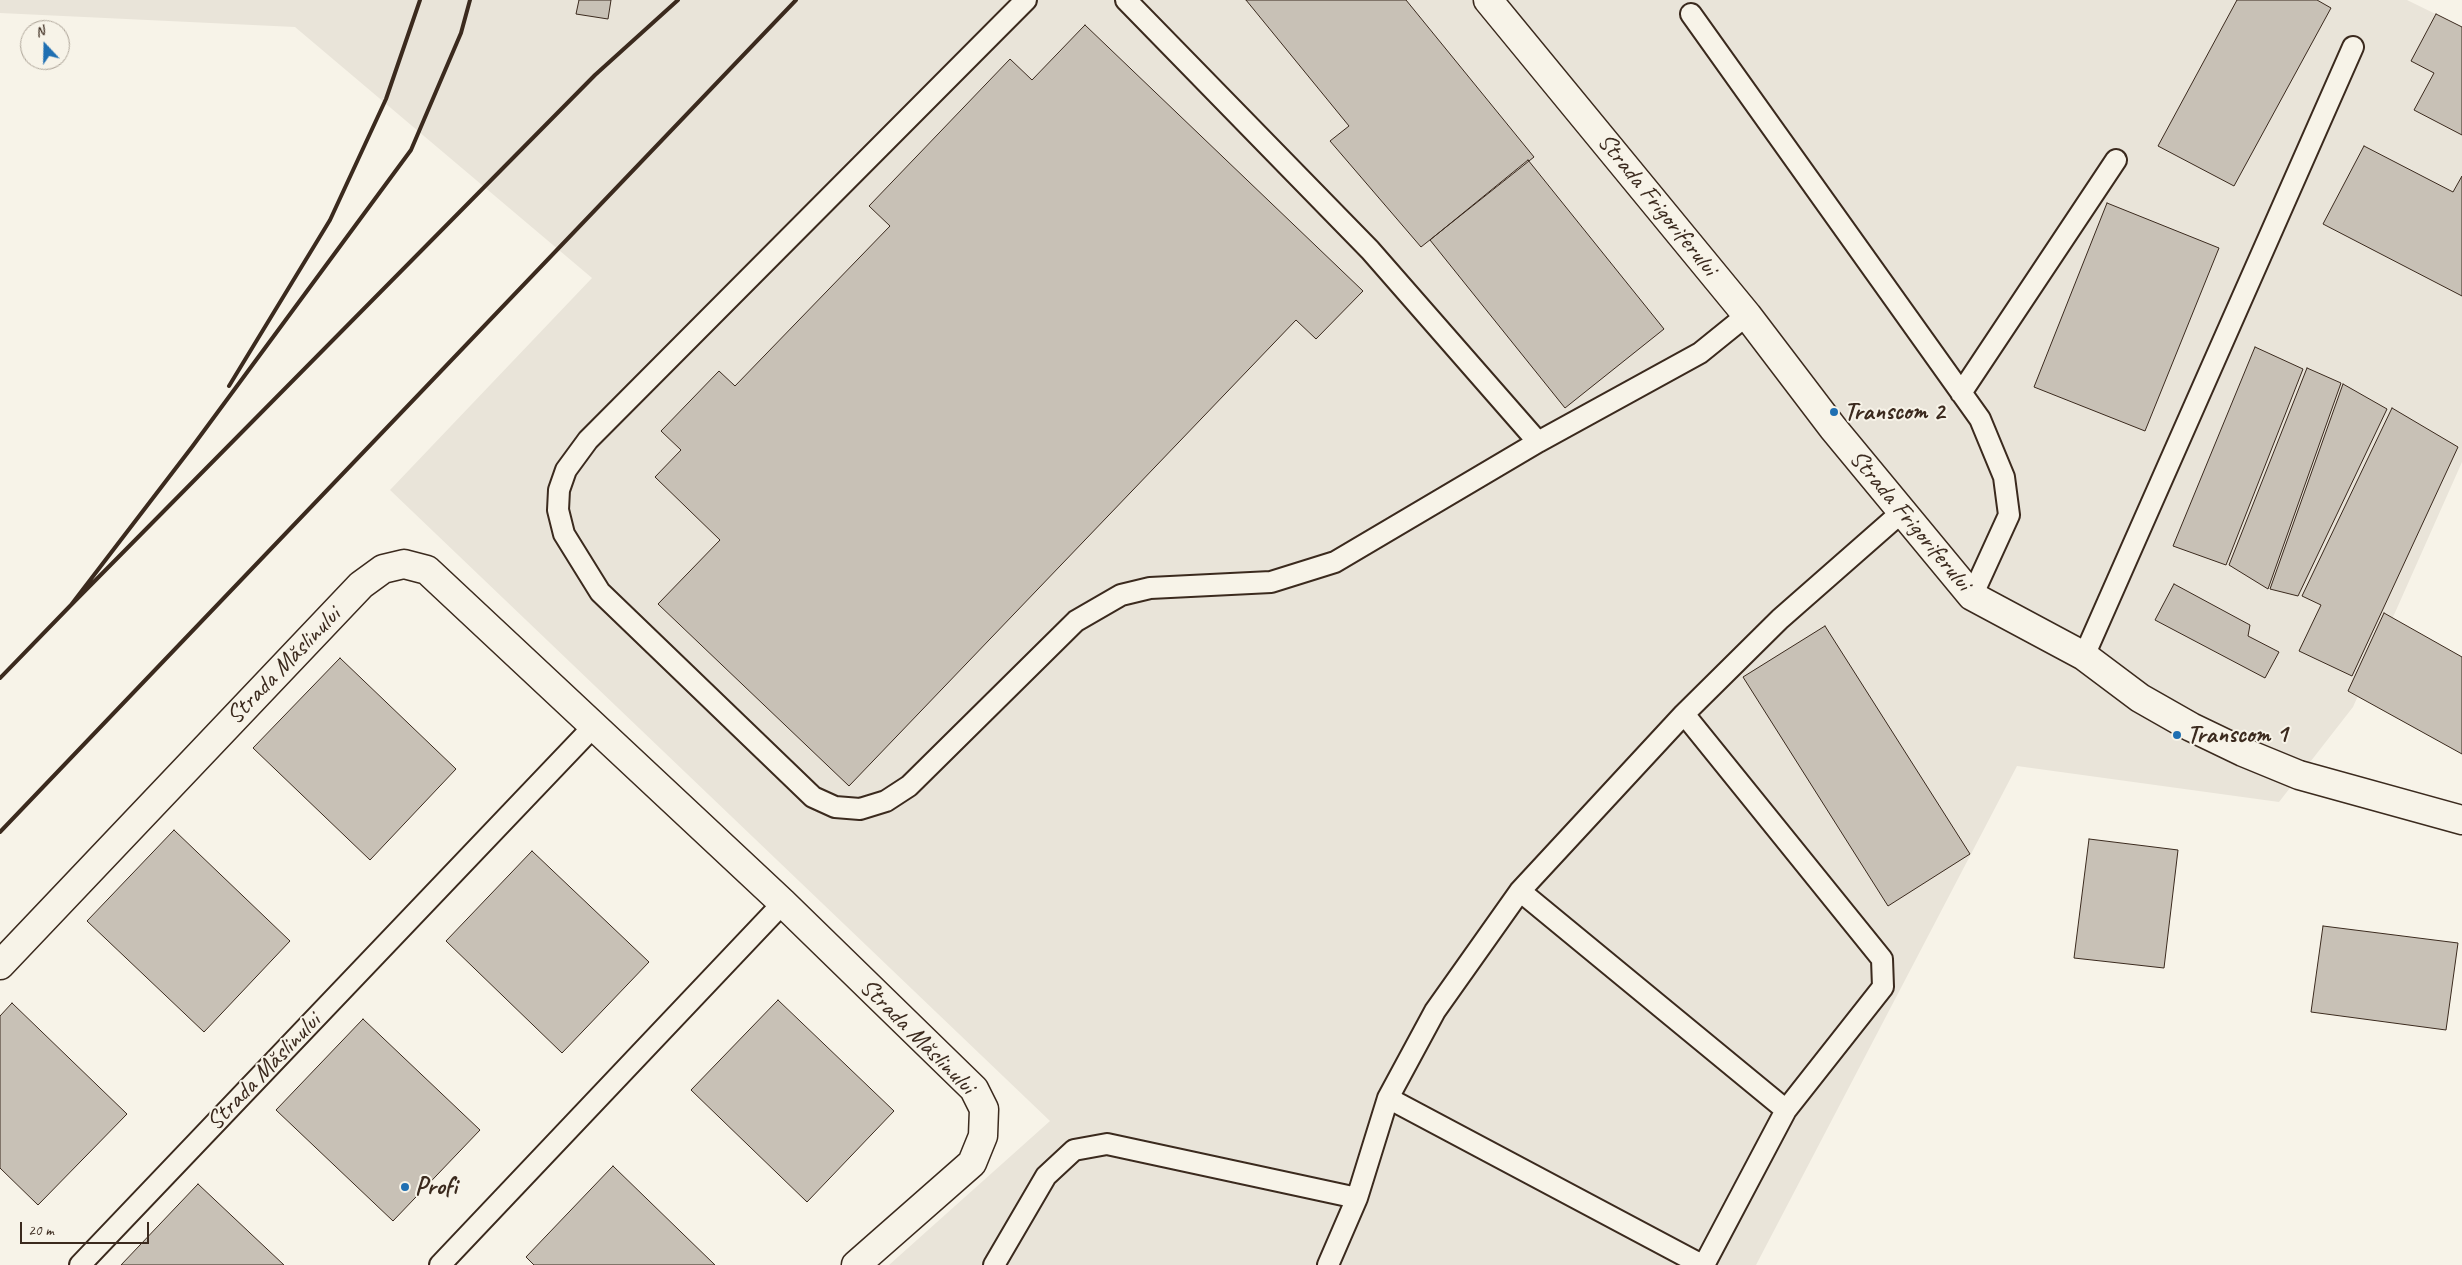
<!DOCTYPE html>
<meta charset="utf-8">
<style>
body{margin:0}
#map{position:relative;width:2462px;height:1265px;overflow:hidden;background:#f7f3e8;font-family:Caveat,sans-serif}
canvas{display:block}
.north{position:absolute;left:20px;top:20px;width:50px;height:50px;box-sizing:border-box;background:#f7f3e8;border:1px solid #aca397;border-radius:50%;rotate:339deg;font-size:14px;font-weight:700;line-height:20px;text-align:center;color:#3b2a1e}
.north::after{content:'';display:block;margin:auto;width:18px;height:22px;background:#1f6fb2;clip-path:polygon(50% 0,100% 100%,50% 72%,0 100%)}
.scale{position:absolute;left:20px;top:1222px;width:129px;height:22px;box-sizing:border-box;border:2px solid #3b2a1e;border-top:0;padding-left:6px;font-size:15px;line-height:18px;white-space:nowrap;color:#3b2a1e;-webkit-text-stroke:4px #f7f3e8;paint-order:stroke}
</style>
<div id="map">
<canvas width="2462" height="1265"></canvas>
<div class="north">N</div>
<div class="scale">20 m</div>
</div>
<script>
const context = document.querySelector('canvas').getContext('2d');
context.lineJoin = 'round';
function fillPath(path, color) { context.fillStyle = color; context.fill(path, 'evenodd'); }
const toPath = rows => new Path2D(rows.map(r => 'M' + r).join(''));
function strokePath(path, color, width, dash) { context.strokeStyle = color; context.lineWidth = width; context.lineCap = dash ? 'butt' : 'round'; context.setLineDash(dash || []); context.stroke(path); }
function write(font, color, halo, rows, align = 'center') {
  context.font = font + ' Caveat,sans-serif'; context.lineWidth = 4; context.setLineDash([]); context.textBaseline = 'middle'; context.strokeStyle = halo; context.fillStyle = color; for (const [text, x, y, turn = 0] of rows) {
    context.save(); context.translate(x, y); context.rotate((+turn || 0) * Math.PI / 180); context.textAlign = isNaN(turn) ? turn : align; if (halo) context.strokeText(text, 0, 0); context.fillText(text, 0, 0); context.restore();
  }
}
fillPath(toPath([
 [0,0,2407,0,2462,27,2462,462,2353,707,2279,802,2017,766,1756,1265,889,1265,1050,1121,390,490,592,278,295,27,0,13]
]), '#e9e4d9');
const building = toPath([
 [579,0,611,0,608,19,576,14,579,0],
 [1246,0,1406,0,1534,157,1421,247,1330,141,1349,126,1246,0],
 [2237,0,2317,0,2331,8,2234,186,2158,146,2237,0],
 [2436,14,2462,27,2462,135,2414,110,2434,73,2411,61,2436,14],
 [1085,25,1363,291,1316,339,1296,320,849,786,658,604,720,540,655,477,681,450,661,431,719,371,735,386,890,226,869,206,1010,59,1032,80,1085,25],
 [2364,146,2453,192,2462,176,2462,296,2323,224,2364,146],
 [1528,160,1664,329,1565,408,1430,240,1528,160],
 [2107,203,2219,248,2145,431,2034,387,2107,203],
 [2255,347,2303,369,2226,565,2173,546,2255,347],
 [2307,368,2341,383,2268,589,2229,565,2307,368],
 [2343,384,2387,409,2298,596,2270,589,2343,384],
 [2392,408,2458,447,2352,676,2299,651,2321,605,2302,596,2392,408],
 [2174,584,2250,625,2248,636,2279,652,2265,678,2155,620,2174,584],
 [2384,613,2462,657,2462,754,2348,691,2384,613],
 [1825,626,1970,854,1888,906,1743,677,1825,626],
 [340,658,456,769,370,860,253,748,340,658],
 [174,830,290,941,204,1032,87,921,174,830],
 [2089,839,2178,850,2164,968,2074,958,2089,839],
 [532,851,649,962,562,1053,446,941,532,851],
 [2323,926,2458,943,2446,1030,2311,1012,2323,926],
 [778,1000,894,1111,807,1202,691,1090,778,1000],
 [12,1003,127,1114,38,1205,0,1168,0,1016,12,1003],
 [363,1019,480,1130,393,1221,276,1110,363,1019],
 [613,1166,715,1265,534,1265,526,1257,613,1166],
 [198,1184,284,1265,121,1265,198,1184]
]);
fillPath(building, '#c8c1b6');
strokePath(building, '#3b2a1e', 1);
const lane = toPath([
 [1026,0,588,440,566,470,559,490,558,510,564,534,600,592,813,797,835,807,860,809,886,801,909,786,1076,621,1121,595,1150,588,1271,582,1335,562,1538,442,1700,353,1747,315],
 [1126,0,1370,250,1538,442],
 [1691,14,1980,419,2004,477,2009,515,1972,596],
 [1961,393,2116,160],
 [2084,656,2353,47],
 [1684,714,1882,959,1883,987,1786,1110],
 [1520,891,1786,1110,1704,1265],
 [1388,1098,1702,1265],
 [80,1265,593,727],
 [440,1265,783,903],
 [994,1265,1046,1176,1074,1150,1107,1144,1357,1198],
 [1328,1265,1357,1198,1388,1098,1435,1011,1520,891,1684,714,1780,619,1903,511]
]);
const street = toPath([
 [1488,0,1747,315,1833,428,1972,596,2084,656,2140,698,2191,727,2243,752,2299,775,2462,820],
 [0,965,361,585,383,569,404,564,427,570,783,903,974,1089,984,1109,983,1136,972,1163,856,1265]
]);
strokePath(lane, '#3b2a1e', 24);
strokePath(street, '#3b2a1e', 31);
strokePath(lane, '#f7f3e8', 20);
strokePath(street, '#f7f3e8', 28);
strokePath(toPath([
 [470,0,461,33,411,150,192,447,71,605,595,75,678,0],
 [229,386,330,220,386,99,420,0],
 [0,678,71,605],
 [0,832,796,0]
]), '#3b2a1e', 4);
for (const [x, y, r, color] of [
 [1834,412,5,"#1f6fb2"],
 [2177,735,5,"#1f6fb2"],
 [405,1187,5,"#1f6fb2"]
]) { const dot = new Path2D(); dot.arc(x, y, r, 0, 2 * Math.PI); context.fillStyle = color; context.fill(dot); strokePath(dot, '#f7f3e8', 2); }
write('25px', '#3b2a1e', '#f7f3e8', [
 ["Strada Frigoriferului",1657,205,51],
 ["Strada Frigoriferului",1910,521,50],
 ["Strada Măslinului",284,666,-46],
 ["Strada Măslinului",917,1037,45],
 ["Strada Măslinului",264,1072,-46]
]);
write('bold 25px', '#3b2a1e', '#f7f3e8', [
 ["Transcom 2",1844,412],
 ["Transcom 1",2187,735],
 ["Profi",415,1187]
], 'left');
</script>
